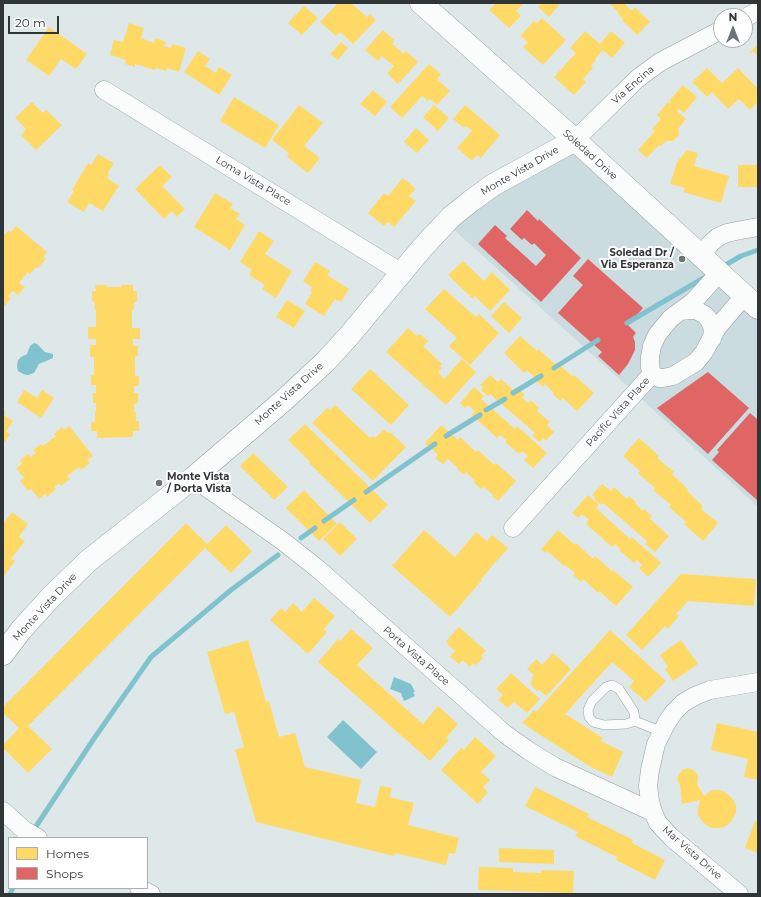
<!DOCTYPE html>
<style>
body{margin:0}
#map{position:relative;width:761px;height:897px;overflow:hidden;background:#dee8e9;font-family:Montserrat,sans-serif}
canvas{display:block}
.frame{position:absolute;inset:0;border:4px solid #303638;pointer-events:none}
.legend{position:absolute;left:8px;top:837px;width:140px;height:52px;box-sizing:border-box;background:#fff;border:1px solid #acafaf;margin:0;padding:5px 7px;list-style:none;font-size:12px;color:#303638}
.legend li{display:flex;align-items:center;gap:8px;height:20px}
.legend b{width:20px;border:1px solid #acafaf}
.north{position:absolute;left:713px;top:8px;width:40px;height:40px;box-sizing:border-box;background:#fff;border:1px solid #acafaf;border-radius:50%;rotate:0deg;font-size:11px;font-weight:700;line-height:16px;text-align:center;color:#303638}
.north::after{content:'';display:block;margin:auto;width:14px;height:18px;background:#6d7476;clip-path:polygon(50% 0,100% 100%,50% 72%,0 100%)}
.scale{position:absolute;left:8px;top:16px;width:51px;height:18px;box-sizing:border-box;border:2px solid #303638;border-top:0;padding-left:5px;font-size:12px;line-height:14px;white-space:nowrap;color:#303638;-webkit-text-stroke:3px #fff;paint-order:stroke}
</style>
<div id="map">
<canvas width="761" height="897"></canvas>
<div class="frame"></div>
<ul class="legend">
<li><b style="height:11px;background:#ffd966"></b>Homes</li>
<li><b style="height:11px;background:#e06666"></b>Shops</li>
</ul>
<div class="north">N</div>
<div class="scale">20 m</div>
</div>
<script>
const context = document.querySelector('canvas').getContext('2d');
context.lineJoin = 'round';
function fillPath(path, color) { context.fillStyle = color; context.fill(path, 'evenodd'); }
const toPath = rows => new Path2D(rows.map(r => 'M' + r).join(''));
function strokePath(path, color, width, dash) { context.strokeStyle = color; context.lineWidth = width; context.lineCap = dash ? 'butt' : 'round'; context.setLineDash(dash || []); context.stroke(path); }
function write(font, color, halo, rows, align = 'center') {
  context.font = font + ' Montserrat,sans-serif'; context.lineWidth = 4; context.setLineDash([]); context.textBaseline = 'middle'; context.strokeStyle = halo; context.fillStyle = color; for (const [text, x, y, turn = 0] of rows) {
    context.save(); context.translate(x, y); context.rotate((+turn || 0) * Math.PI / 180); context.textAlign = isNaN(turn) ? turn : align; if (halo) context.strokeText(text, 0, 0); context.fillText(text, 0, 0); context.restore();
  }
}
fillPath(toPath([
 [589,145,758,311,758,507,646,403,453,229,477,208,534,170]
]), '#cadcdf');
fillPath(toPath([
 [34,343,37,344,45,352,53,354,53,358,39,364,34,373,28,375,23,374,18,371,17,366,18,360,21,357,27,354,30,346],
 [394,677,411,684,415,692,413,692,415,696,404,701,401,693,390,689],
 [343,720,377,752,361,769,327,737]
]), '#80c2ce');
fillPath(toPath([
 [338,3,351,3,367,17,370,14,376,20,353,44,340,32,336,36,320,22],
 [496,3,524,3,516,11,521,16,509,28,489,10],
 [542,3,557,3,559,5,549,17,538,7],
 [609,3,624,3,632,11,635,7,650,22,637,35,622,20,623,19,618,14,619,13],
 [304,6,318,18,302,35,288,23],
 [542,18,566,40,543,65,523,47,528,42,520,36,534,21,537,23],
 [129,23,144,28,141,38,154,43,155,38,166,42,164,46,171,48,172,44,186,48,179,72,167,68,166,71,156,68,155,70,135,64,135,67,125,64,126,60,110,55,114,40,123,42],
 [49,27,87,54,76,69,61,59,49,76,26,60],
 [383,30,395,41,392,44,404,54,406,51,418,62,398,84,387,73,394,66,382,56,378,61,365,50],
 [585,31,600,44,611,31,625,43,612,58,603,50,595,59,596,60,591,66,593,68,583,79,586,82,574,95,554,77,576,53,570,48],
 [341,42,348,48,338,60,330,54],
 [758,44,758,56,753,51,750,54,749,53],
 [198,51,210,59,205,66,216,73,219,67,232,75,219,95,184,72],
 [429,64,441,74,437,79,450,91,437,105,430,99,428,101,422,96,402,118,390,107],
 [707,68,722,83,738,68,758,89,758,102,750,110,739,99,728,109,712,92,707,97,692,82],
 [683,85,697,97,684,113,679,109,677,111,686,119,678,129,679,135,673,141,666,141,661,146,659,145,647,158,638,150,655,131,652,129,661,119,657,115,668,102,670,104,671,102,669,101],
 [373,90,387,102,375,116,360,104],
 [234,97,279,125,265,148,220,121],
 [32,102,43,113,46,110,62,125,36,150,21,135,26,129,15,118],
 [299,105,323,123,304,146,320,158,308,173,287,157,289,153,272,140],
 [434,105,449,118,438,131,423,117],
 [465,105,500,135,481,158,477,155,472,161,457,148,472,131,466,126,464,128,453,119],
 [416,128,429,140,417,153,404,142],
 [687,150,698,153,694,166,729,176,721,203,683,192,685,188,670,184,677,162],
 [98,154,114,163,108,173,109,175,107,178,119,186,103,211,89,203,84,212,67,202,74,191,72,190,88,163,91,165],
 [160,165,172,177,162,186,185,209,177,217,172,211,164,219,135,189],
 [738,165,758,165,758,187,738,187],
 [403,178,416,189,409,196,416,201,394,227,388,222,384,226,368,213,384,193,388,196],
 [215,193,233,204,230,208,240,214,236,219,245,225,230,250,194,227],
 [16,226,47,252,43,257,46,259,38,268,36,267,30,274,28,272,19,283,25,287,18,295,13,291,8,296,11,298,5,306,3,304,3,241,4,240,3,236,9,230,11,232],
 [259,231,274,241,265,254,292,271,276,298,262,289,265,285,249,275,252,270,240,262],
 [463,261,484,281,492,272,510,290,490,311,475,296,473,299,448,275],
 [315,262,330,271,327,275,349,289,341,302,335,299,324,316,305,304,312,292,310,291,312,287,303,281],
 [95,285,107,285,107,287,121,287,121,285,133,285,133,291,137,291,137,302,134,302,134,309,132,309,132,328,140,328,140,339,133,339,133,346,138,346,138,356,135,356,135,376,139,376,139,386,134,386,134,393,138,393,138,403,134,404,134,412,136,412,136,421,139,421,139,431,133,431,133,437,97,438,97,431,91,431,91,422,95,422,95,411,96,411,96,403,93,403,93,393,96,393,96,385,91,385,91,375,94,375,94,357,90,357,90,345,96,345,96,339,88,339,88,327,96,327,96,310,95,310,94,301,92,301,92,291,96,291],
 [444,289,476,317,479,314,499,333,470,365,449,346,457,338,425,309],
 [287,300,305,311,294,328,276,317],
 [504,302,522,318,509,333,491,316],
 [408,328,417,336,420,334,428,341,423,346,442,364,440,366,442,368,438,372,444,379,462,359,476,372,446,405,386,352],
 [520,336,537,351,538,349,555,364,556,362,572,376,574,375,594,393,577,411,563,398,560,401,553,394,554,393,545,384,543,387,535,380,536,379,527,370,524,373,504,353],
 [370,369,409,405,391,425,351,389],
 [490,375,498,382,501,379,513,390,516,387,525,395,522,397,528,403,531,400,539,408,537,411,550,422,547,425,554,432,546,441,543,438,540,442,532,436,535,433,490,394,488,396,481,390,483,387,480,385],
 [474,387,484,396,481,399,515,429,517,426,547,453,533,468,524,460,528,456,522,451,519,454,505,442,507,440,500,435,497,438,472,415,475,411,468,405,465,408,460,403],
 [24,390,37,398,42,390,54,398,41,418,17,402],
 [335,405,370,438,372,436,375,438,384,429,388,433,390,432,406,447,373,481,312,423,327,408,330,410],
 [3,411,6,412,4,415,13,421,6,432,10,434,3,445],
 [305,424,388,505,370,523,309,463,310,462,288,440],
 [441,425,458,440,460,437,476,452,478,450,494,465,496,463,516,481,498,501,492,496,493,495,484,487,481,489,474,483,475,481,466,472,464,475,457,469,458,468,448,459,443,464,435,458,438,455,425,443],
 [69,426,93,456,87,460,90,463,81,470,79,467,67,476,70,479,61,486,59,484,54,487,56,489,47,497,45,494,39,499,31,489,28,491,20,481,24,478,16,468,22,464,20,460,28,454,30,457,36,453,33,450,41,444,43,446,56,436,54,434,62,427,64,430],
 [639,438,659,456,657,458,674,472,672,474,688,489,687,491,703,506,701,509,718,523,703,541,684,524,686,522,669,507,671,505,653,490,655,488,638,473,640,471,623,456],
 [253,453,288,487,274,500,240,466],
 [602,484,611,491,614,487,627,499,629,496,636,502,635,503,643,511,644,509,652,516,650,519,669,536,655,552,645,544,647,541,603,503,601,505,594,499,595,497,592,495],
 [304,490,337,524,319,541,286,508],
 [588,495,599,505,596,508,630,539,632,537,661,563,648,577,639,568,642,565,637,560,634,563,619,550,620,549,615,544,612,547,586,524,589,520,582,514,578,518,572,513],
 [12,512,28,524,19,537,25,541,11,559,15,561,3,577,3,524],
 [340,522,357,539,340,556,323,539],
 [186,523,207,544,226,525,252,551,231,573,205,548,28,726,52,749,28,773,3,748,3,745,19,728,3,713,3,707],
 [424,530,455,557,476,532,487,541,492,535,508,548,481,579,482,580,450,617,392,566],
 [558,530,575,545,576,543,593,559,595,556,612,571,613,570,633,587,616,606,599,591,598,593,583,579,581,582,573,575,575,573,565,565,564,566,547,551,546,553,541,549],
 [681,574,756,579,754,606,688,601,676,614,679,616,668,629,665,626,642,650,626,635],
 [314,598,335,616,324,629,327,632,308,654,270,620,281,608,285,612,293,603,302,612],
 [459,627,486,651,481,656,483,658,476,665,473,663,470,667,463,660,459,664,450,657,455,651,447,644,448,643,446,641],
 [351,629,373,648,357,665,423,724,438,706,458,724,446,738,449,740,430,761,318,662,338,639,340,641],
 [610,630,666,681,646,702,629,687,634,681,612,662,565,714,603,738,601,741,623,752,612,777,587,765,522,723,534,710,536,712],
 [248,640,266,702,269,701,279,737,295,733,305,767,361,780,356,803,375,807,380,786,392,788,389,797,414,803,408,825,459,838,455,854,449,853,446,865,395,853,394,856,256,822,235,750,244,747,234,712,225,714,207,652],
 [681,640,698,664,673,681,665,669,668,667,660,655],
 [553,653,571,669,546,696,539,690,537,691,530,684,533,680,531,678,534,675,527,669,536,659,542,665],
 [511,673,540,699,527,713,514,702,508,708,498,700,503,695,496,689],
 [717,723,758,732,758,780,744,777,748,759,711,750],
 [475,737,496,756,481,772,490,780,483,787,488,792,478,804,441,770,461,748,464,750],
 [688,768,692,769,697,774,698,777,697,784,704,796,707,793,713,790,719,790,725,792,730,796,734,801,736,806,736,813,730,823,724,827,718,828,712,828,706,825,701,820,698,815,698,808,700,800,682,804,680,785,677,779,680,773,682,770],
 [535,787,589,814,587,817,633,840,632,843,665,860,655,880,616,860,617,857,575,836,578,832,525,806],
 [755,821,758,822,758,853,745,848],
 [499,848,554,850,554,864,499,862],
 [479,867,513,868,513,872,541,873,541,870,574,871,573,893,478,890]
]), '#ffd966');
fillPath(toPath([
 [527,210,538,221,539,219,581,258,541,302,478,244,495,225,507,236,505,238,536,266,546,255,534,243,532,245,524,238,522,240,510,229],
 [588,259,643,308,628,325,636,333,633,337,635,342,635,350,628,364,619,375,598,356,602,352,558,313,583,285,573,276],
 [708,372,749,408,708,454,657,408],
 [750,413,758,420,758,501,712,460,719,452,717,450]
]), '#e06666');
strokePath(toPath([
 [722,267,741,256,758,250],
 [627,323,707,276],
 [554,368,598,340],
 [513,393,541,376],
 [486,410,505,399],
 [446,436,480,415],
 [366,492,435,444],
 [324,521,354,500],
 [301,538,315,528],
 [34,831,35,828,93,740,151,657,231,590,278,555],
 [10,894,13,888]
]), '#80c2ce', 5);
const lane = toPath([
 [635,721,634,712,625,698,619,689,612,685,606,687,592,701,588,710,589,717,593,722,604,725,626,724,635,721,662,732]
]);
const street = toPath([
 [745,18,758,11],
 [104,90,402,273],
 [575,140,637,79,660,62,721,30],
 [701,255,711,243,718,237,727,233,736,231,758,227],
 [681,311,687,310,696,310,705,315,710,321,713,329,712,339],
 [652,374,659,378,663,378,673,376,696,362,704,352,717,328,744,296],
 [652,374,650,367,650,357,652,346,657,335,665,325,671,318,693,302,719,273],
 [193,478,284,542,318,569,505,734,529,751,555,767,653,812],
 [513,528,652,374],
 [3,811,24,830,38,838],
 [139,888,151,894],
 [739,894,671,837,658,823,653,812,650,801,648,786,650,770,656,744,667,722,674,712,683,703,695,696,710,690,758,682]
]);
const secondary = toPath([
 [421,3,575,140,758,308],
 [3,654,21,630,51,597,88,561,193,478,283,401,325,362,348,337,423,247,451,217,471,201,493,185,575,140]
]);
strokePath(lane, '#979fa0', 10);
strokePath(street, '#979fa0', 19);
strokePath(secondary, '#979fa0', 23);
strokePath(lane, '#fafcfc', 9);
strokePath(street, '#fafcfc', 18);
strokePath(secondary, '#fafcfc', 22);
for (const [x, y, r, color] of [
 [682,259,4,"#6d7476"],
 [159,483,4,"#6d7476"]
]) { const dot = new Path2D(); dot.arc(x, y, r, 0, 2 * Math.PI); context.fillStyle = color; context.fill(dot); strokePath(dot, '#fff', 1.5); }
write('10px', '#303638', '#fff', [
 ["Via Encina",633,85,-41],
 ["Soledad Drive",590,155,42],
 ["Monte Vista Drive",520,171,-30],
 ["Loma Vista Place",253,181,31],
 ["Monte Vista Drive",289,394,-42],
 ["Pacific Vista Place",618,412,-48],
 ["Monte Vista Drive",45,607,-47],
 ["Porta Vista Place",416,656,41],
 ["Mar Vista Drive",692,853,41]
]);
write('bold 10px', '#303638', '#fff', [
 ["Soledad Dr /",674,253],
 ["Via Esperanza",674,265],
 ["Monte Vista",167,477,"left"],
 ["/ Porta Vista",167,489,"left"]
], 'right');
</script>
